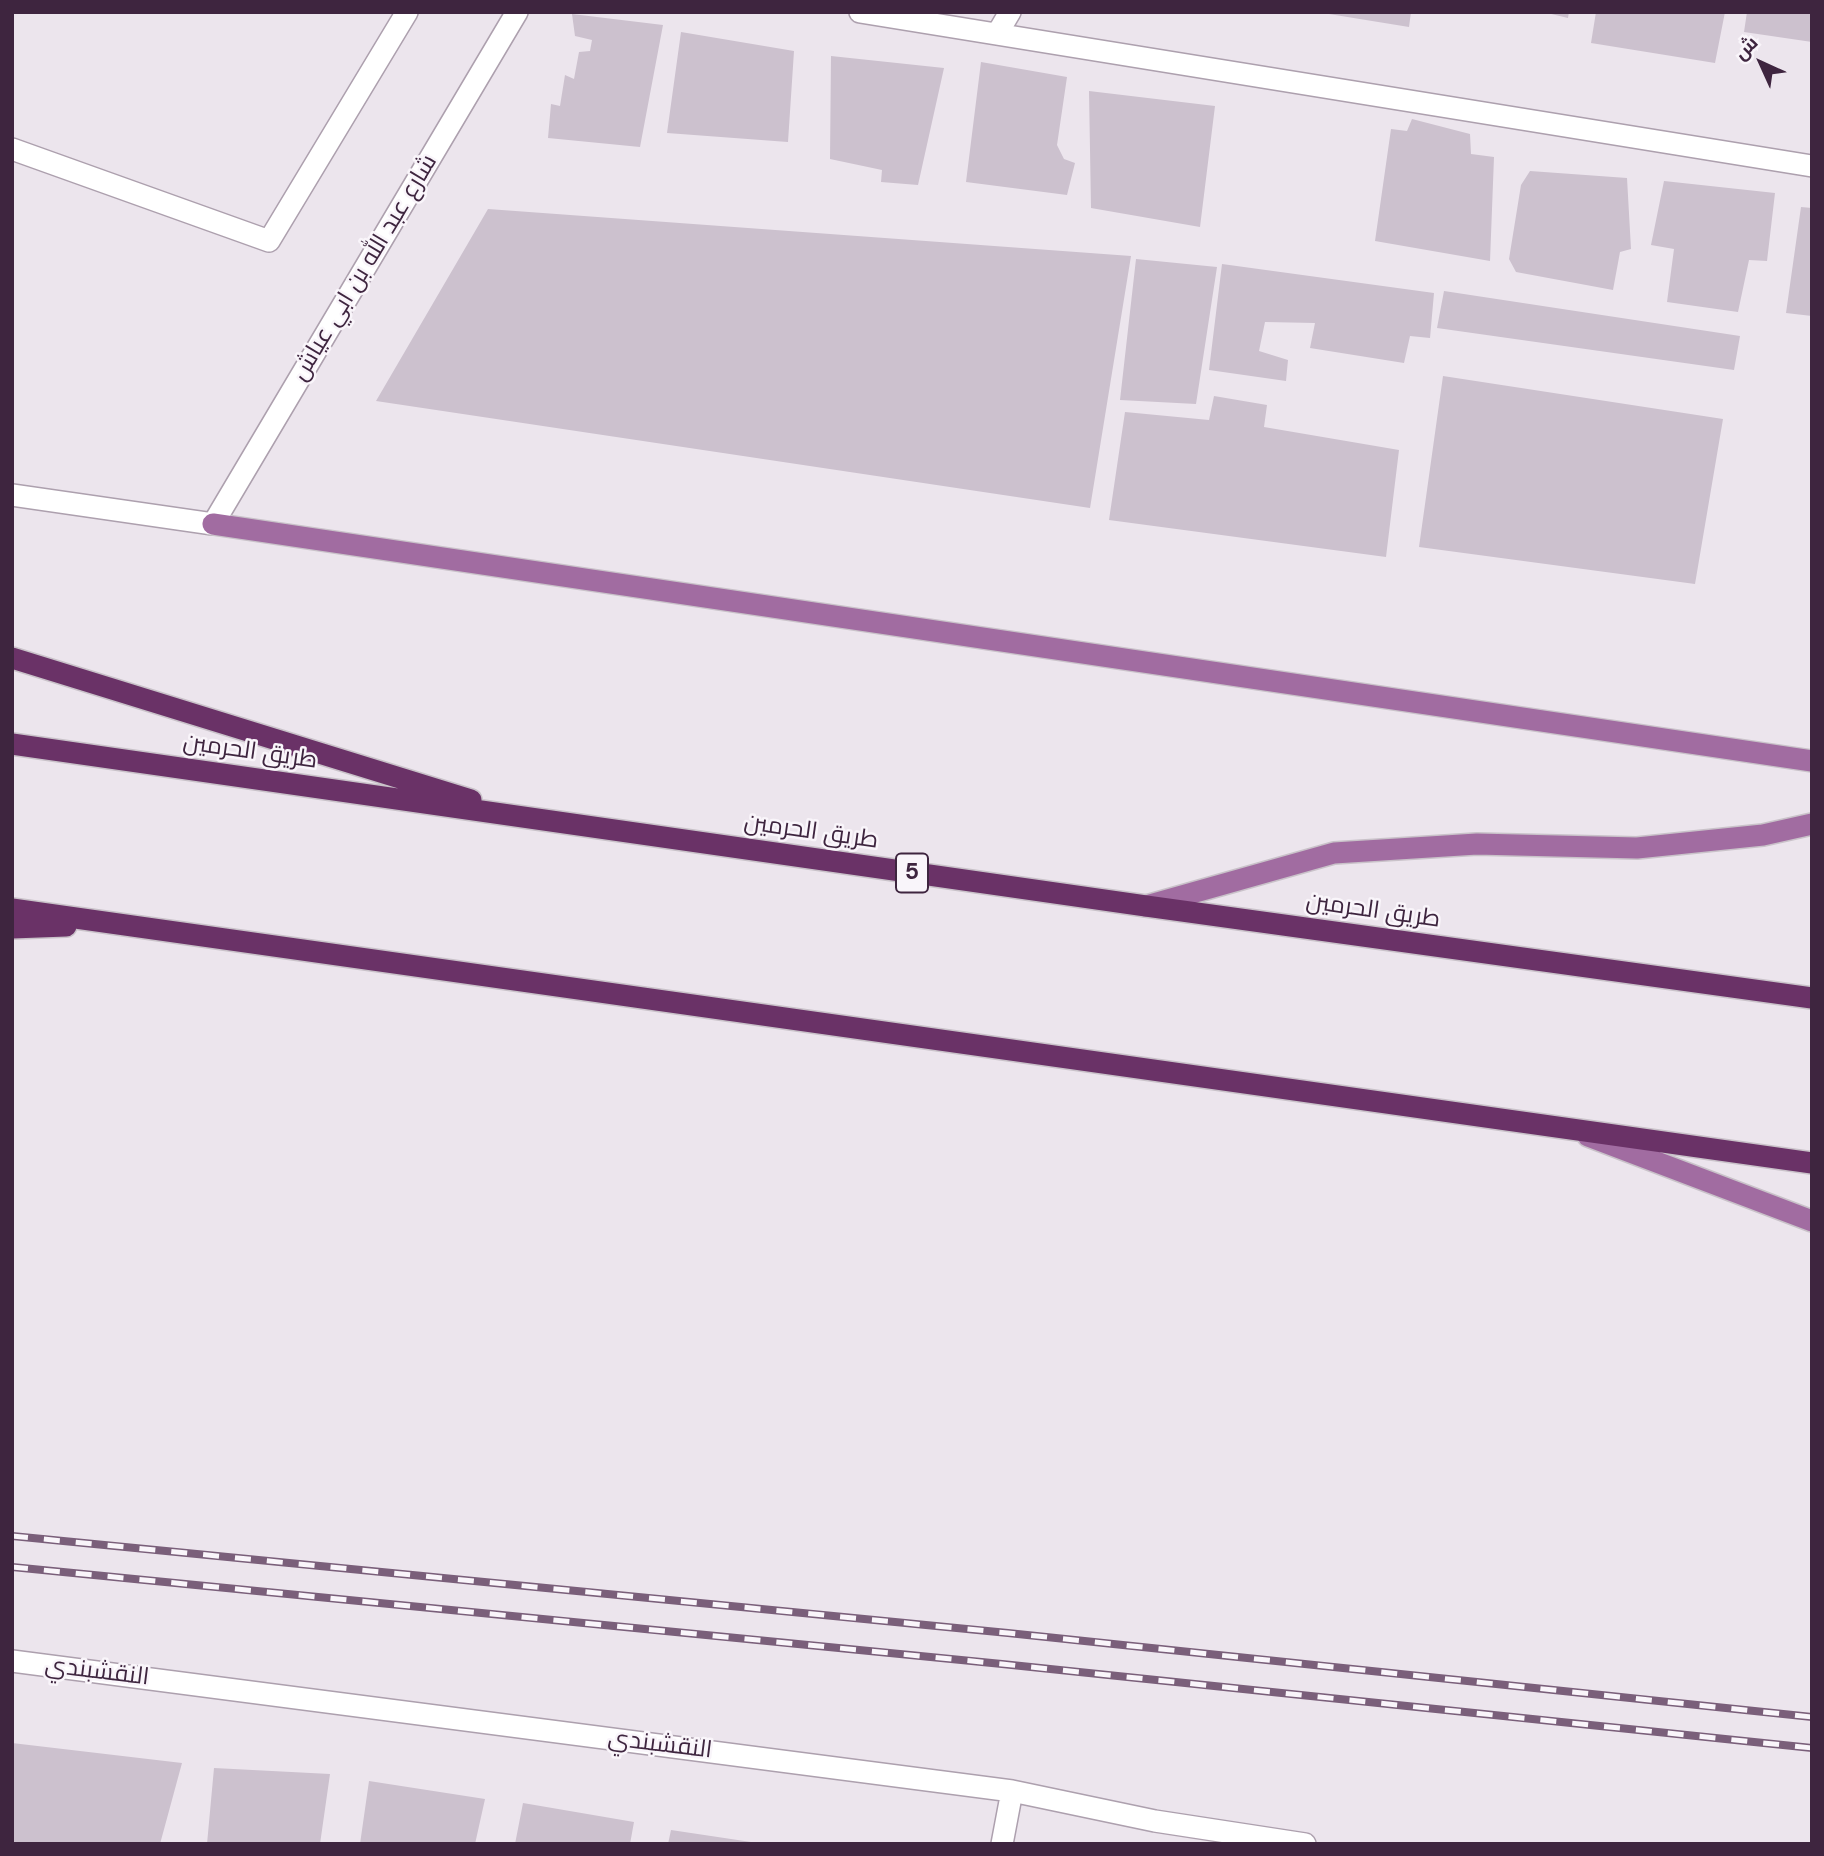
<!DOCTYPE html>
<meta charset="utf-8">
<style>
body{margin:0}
#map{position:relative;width:1824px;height:1856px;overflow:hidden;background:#ece5ed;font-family:"DM Sans",Cairo,sans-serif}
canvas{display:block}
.frame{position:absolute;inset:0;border:14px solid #3e253f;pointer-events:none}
.north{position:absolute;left:1726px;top:28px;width:70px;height:70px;-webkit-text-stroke:5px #f9f5fa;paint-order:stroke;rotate:315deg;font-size:19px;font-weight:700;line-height:28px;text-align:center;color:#3e253f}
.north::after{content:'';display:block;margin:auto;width:24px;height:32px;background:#3e253f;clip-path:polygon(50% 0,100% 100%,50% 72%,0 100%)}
</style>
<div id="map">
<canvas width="1824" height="1856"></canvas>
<div class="frame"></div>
<div class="north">ش</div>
</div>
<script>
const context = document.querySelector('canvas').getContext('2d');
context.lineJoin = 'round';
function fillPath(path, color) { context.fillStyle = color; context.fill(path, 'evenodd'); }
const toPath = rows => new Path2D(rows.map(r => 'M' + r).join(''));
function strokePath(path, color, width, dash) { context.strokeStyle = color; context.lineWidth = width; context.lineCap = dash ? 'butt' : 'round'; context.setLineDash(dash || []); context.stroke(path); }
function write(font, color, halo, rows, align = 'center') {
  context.font = font + ' "DM Sans",Cairo,sans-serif'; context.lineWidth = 5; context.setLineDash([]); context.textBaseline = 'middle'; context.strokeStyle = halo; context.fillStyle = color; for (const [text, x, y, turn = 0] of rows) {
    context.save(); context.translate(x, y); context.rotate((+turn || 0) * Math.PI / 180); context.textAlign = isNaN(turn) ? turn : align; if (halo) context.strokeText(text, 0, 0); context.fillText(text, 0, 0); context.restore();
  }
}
fillPath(toPath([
 [1329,12,1411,12,1409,27,1329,14],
 [1543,12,1569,12,1568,18],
 [1596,12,1725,12,1715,63,1591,43],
 [1747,12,1812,12,1812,42,1744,32],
 [572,14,663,25,640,147,548,138,551,104,560,106,565,75,574,79,579,52,590,51,592,40,575,36],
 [681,32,794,51,788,142,667,133],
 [831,56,944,68,918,185,881,182,882,170,830,159],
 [981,62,1067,77,1057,145,1064,159,1075,163,1067,195,966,182],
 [1089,91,1215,106,1200,227,1091,208],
 [1412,119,1470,134,1471,154,1494,157,1490,261,1375,241,1391,129,1407,131],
 [1530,171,1627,178,1631,249,1620,252,1613,290,1516,272,1509,259,1521,185],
 [1664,181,1775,193,1767,261,1749,260,1738,312,1667,302,1674,249,1651,245],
 [1801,207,1812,208,1812,316,1786,313],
 [488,209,1131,256,1090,508,376,401],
 [1136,259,1217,267,1196,404,1120,400],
 [1222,264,1434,293,1430,338,1410,336,1404,363,1310,348,1315,323,1265,322,1259,351,1288,360,1286,381,1209,370],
 [1444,291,1740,336,1734,370,1437,328],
 [1443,376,1723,419,1695,584,1419,547],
 [1214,396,1267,405,1264,427,1399,450,1386,557,1109,520,1125,412,1209,420],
 [12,1743,182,1763,160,1844,12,1844],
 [214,1768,330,1774,320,1844,207,1844],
 [369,1781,485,1799,475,1844,360,1844],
 [523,1803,634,1822,630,1844,515,1844],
 [671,1830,751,1842,751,1844,668,1844]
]), '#ccc1ce');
const minor = toPath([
 [860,12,1812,166],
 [997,34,1010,12],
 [12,149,269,241,407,12],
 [12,495,213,524,517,12],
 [12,1661,1012,1791,1155,1821,1305,1844],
 [1002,1844,1012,1791]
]);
const major = toPath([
 [213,524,1812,761],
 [1146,906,1334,853,1477,844,1637,848,1763,835,1812,824],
 [1588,1136,1812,1221]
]);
const highway = toPath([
 [12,658,471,800],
 [12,744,1146,906,1812,998],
 [12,909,1812,1163],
 [12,928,66,926]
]);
strokePath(minor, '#ada0ae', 24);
strokePath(major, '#c9c2c9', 24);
strokePath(highway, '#c9c2c9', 24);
strokePath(minor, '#fff', 21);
strokePath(major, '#a16ca1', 21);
strokePath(highway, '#6a3267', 21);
const rail = toPath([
 [12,1536,1008,1633,1812,1717],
 [12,1567,1002,1664,1812,1748]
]);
strokePath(rail, '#7a5f7a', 8);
strokePath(rail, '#f9f5fa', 5, [16]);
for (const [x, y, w] of [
 [912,873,32]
]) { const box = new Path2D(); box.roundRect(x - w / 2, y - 19.5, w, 39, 5); context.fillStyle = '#f9f5fa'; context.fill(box); strokePath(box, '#3e253f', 2); }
write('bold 23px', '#3e253f', null, [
 ["5",912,873]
]);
write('24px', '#3e253f', '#f9f5fa', [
 ["شارع عبد الله بن ابي عياش",365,268,-59],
 ["طريق الحرمين",250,752,8],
 ["طريق الحرمين",811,832,8],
 ["طريق الحرمين",1373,911,8],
 ["النقشبندي",97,1672,7],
 ["النقشبندي",660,1745,7]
]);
</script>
